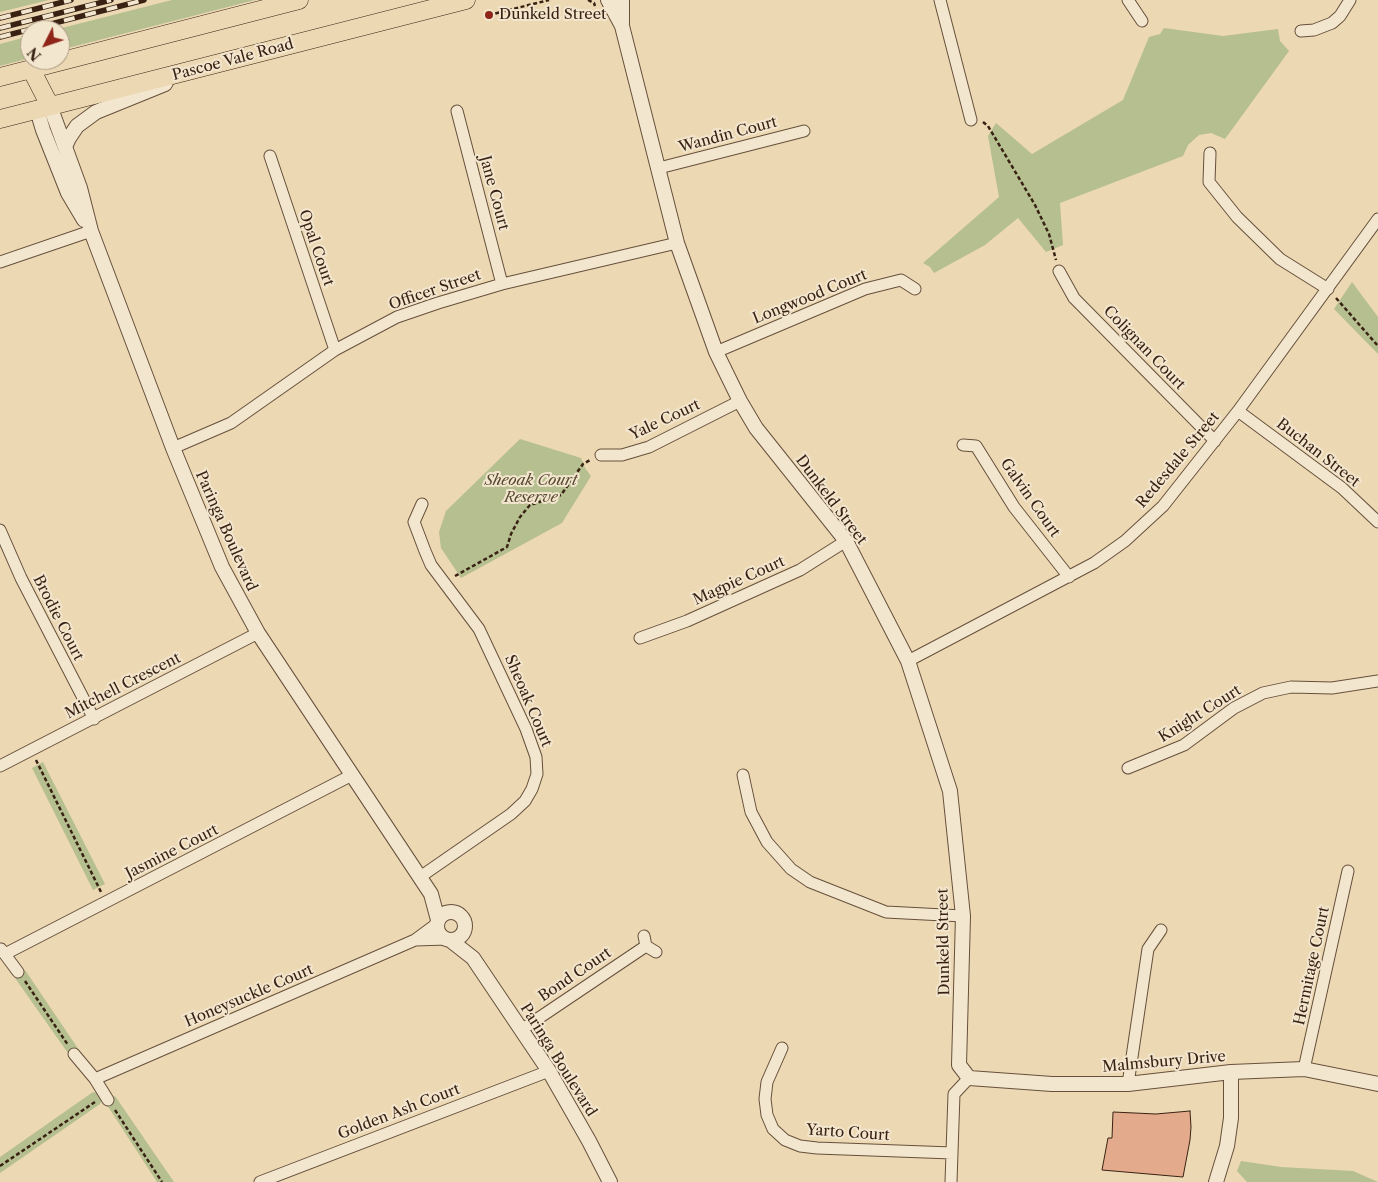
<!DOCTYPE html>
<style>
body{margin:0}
#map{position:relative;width:1378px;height:1182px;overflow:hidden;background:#ecd8b3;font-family:"Libre Caslon Text",serif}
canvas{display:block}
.north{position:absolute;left:20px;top:20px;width:50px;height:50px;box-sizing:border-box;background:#f3e6ce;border:1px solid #a99884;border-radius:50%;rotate:229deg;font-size:14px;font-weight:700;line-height:20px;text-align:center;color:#392214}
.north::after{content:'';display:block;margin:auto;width:18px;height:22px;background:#8f2418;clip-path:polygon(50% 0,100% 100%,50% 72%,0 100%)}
</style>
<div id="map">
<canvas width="1378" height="1182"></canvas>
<div class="north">N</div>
</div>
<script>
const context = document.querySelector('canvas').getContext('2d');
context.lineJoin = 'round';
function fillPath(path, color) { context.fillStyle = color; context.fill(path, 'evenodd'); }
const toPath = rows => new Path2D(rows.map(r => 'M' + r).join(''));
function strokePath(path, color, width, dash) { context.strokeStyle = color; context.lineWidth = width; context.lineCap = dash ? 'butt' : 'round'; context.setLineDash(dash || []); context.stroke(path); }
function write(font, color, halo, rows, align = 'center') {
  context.font = font + ' "Libre Caslon Text",serif'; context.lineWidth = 4; context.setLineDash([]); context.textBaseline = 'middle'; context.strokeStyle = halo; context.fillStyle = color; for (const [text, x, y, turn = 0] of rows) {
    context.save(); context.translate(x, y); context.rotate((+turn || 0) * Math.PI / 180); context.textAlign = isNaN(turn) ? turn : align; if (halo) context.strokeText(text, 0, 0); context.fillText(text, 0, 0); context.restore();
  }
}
fillPath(toPath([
 [0,0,49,0,0,12],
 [172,0,255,0,60,50,60,30,54,30],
 [1164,28,1223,36,1278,29,1280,41,1289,51,1225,139,1211,133,1199,135,1188,145,1183,156,1060,203,1063,245,1046,252,1018,218,985,245,934,273,930,267,923,263,999,197,988,136,996,123,1032,154,1123,100,1149,37,1160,34],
 [30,36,30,58,0,66,0,44],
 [1352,282,1378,317,1378,354,1334,309],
 [520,439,581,458,585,468,591,476,562,523,461,578,441,548,439,532,446,511],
 [43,762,105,884,93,890,32,768],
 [25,970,79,1050,74,1054,70,1056,15,978],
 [93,1092,105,1095,100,1104,0,1173,0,1157],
 [115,1096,174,1182,157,1182,105,1102],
 [1241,1161,1281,1167,1353,1171,1378,1182,1247,1182,1237,1171]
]), '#b5bf8f');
const building = toPath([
 [1190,1111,1191,1127,1190,1140,1183,1177,1102,1170,1108,1138,1112,1138,1113,1112,1156,1114,1190,1111]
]);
fillPath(building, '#e3ab8b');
strokePath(building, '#392214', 1);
const minor = toPath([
 [940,0,971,120],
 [1128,0,1142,21],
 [1301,31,1314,30,1332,23,1340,16,1350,0],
 [457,111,502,284],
 [1210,153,1209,182,1237,217,1280,259,1328,289],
 [270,156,335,350],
 [659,168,804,131],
 [0,262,91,231],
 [1059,271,1074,298,1215,441],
 [716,352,865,289,901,280,915,289],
 [1238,411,1342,488,1378,522],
 [963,445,976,446,1014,507,1069,577],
 [173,448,231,423,335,350,397,317,438,303,502,284,677,243],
 [601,455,622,455,649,447,740,401],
 [0,530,21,578,94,719],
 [640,638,687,621,800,570,846,541],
 [908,661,1094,563,1125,541,1163,506,1238,411,1378,219],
 [0,766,258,633],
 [1128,768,1184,745,1234,708,1263,693,1291,687,1332,688,1378,681],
 [743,775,751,812,767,842,791,869,810,882,886,912,963,916],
 [420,877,511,814,525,801,532,789,537,774,536,757,526,729,479,629,431,565,425,551,414,522,422,504],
 [644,936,646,946,656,952],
 [415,940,447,939],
 [1,949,18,972],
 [5,954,352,775],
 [521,1030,646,946],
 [782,1048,767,1082,765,1099,767,1115,773,1129,785,1140,800,1146,817,1148,952,1153],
 [74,1054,95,1079,108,1100],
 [1304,1069,1348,871],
 [95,1079,415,940,438,923],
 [1128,1084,1148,949,1161,930],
 [260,1182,549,1071],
 [951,1182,954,1094,969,1078]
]);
const tertiary = toPath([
 [608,0,622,26,677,243,716,352,740,401,756,428,846,541,908,661,950,791,963,916,959,1065,969,1078,1052,1084,1128,1084,1231,1072,1304,1069,1378,1084],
 [622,23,622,0],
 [50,106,80,188,91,231,173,448,222,567,258,633,431,894,438,920],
 [37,110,43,130,68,193,84,220],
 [65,147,69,138,77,126,96,112,165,84,166,82],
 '437 926a14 14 0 1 1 28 0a14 14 0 1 1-28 0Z',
 [450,940,473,958,549,1071,589,1141,610,1182],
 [1216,1182,1227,1146,1231,1118,1231,1072]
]);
const primary = toPath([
 [31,69,50,106],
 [0,77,299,0],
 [0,119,466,0]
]);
strokePath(minor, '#66503c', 13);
strokePath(tertiary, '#66503c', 16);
strokePath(primary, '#392214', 19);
strokePath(toPath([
 [588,0,594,3,595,6],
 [489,15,549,0],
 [983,122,988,126,1035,205,1049,234,1056,260],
 [1336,298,1378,346],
 [455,576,507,547,511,534,520,517,530,505,561,495,583,464,590,460],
 [36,760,101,892],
 [25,981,68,1045],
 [115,1110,162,1182],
 [0,1166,95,1102]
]), '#392214', 2.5, [4, 2.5]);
strokePath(minor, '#f3e6ce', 11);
strokePath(tertiary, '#f3e6ce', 14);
strokePath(primary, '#ecd8b3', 18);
const rail = toPath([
 [0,18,71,0],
 [0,28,111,0],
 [0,37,144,0]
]);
strokePath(rail, '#392214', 5.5);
strokePath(rail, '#f3e6ce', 4, [11]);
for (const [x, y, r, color] of [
 [489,15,5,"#8f2418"]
]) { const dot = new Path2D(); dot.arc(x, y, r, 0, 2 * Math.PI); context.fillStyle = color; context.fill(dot); strokePath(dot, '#f3e6ce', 2); }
write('15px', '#392214', '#f3e6ce', [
 ["Dunkeld Street",499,15]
], 'left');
write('15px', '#392214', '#f3e6ce', [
 ["Pascoe Vale Road",233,60,-15],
 ["Wandin Court",728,135,-15],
 ["Jane Court",494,193,75],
 ["Opal Court",316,248,71],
 ["Officer Street",435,290,-19],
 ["Longwood Court",810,297,-22],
 ["Colignan Court",1144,348,46],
 ["Yale Court",665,420,-25],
 ["Buchan Street",1318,453,38],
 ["Redesdale Street",1178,460,-50],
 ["Galvin Court",1030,498,55],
 ["Dunkeld Street",831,500,53],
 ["Paringa Boulevard",226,531,66],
 ["Magpie Court",739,581,-24],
 ["Brodie Court",58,618,63],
 ["Mitchell Crescent",123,686,-27],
 ["Sheoak Court",528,701,67],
 ["Knight Court",1200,714,-32],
 ["Jasmine Court",172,852,-27],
 ["Dunkeld Street",944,942,-91],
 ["Hermitage Court",1312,966,-78],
 ["Bond Court",575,975,-34],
 ["Honeysuckle Court",249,996,-23],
 ["Paringa Boulevard",558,1060,58],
 ["Malmsbury Drive",1164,1062,-5],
 ["Golden Ash Court",399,1112,-21],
 ["Yarto Court",848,1133,4]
]);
write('italic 15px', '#584933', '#f3e6ce', [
 ["Sheoak Court",531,481],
 ["Reserve",531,498]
]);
</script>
